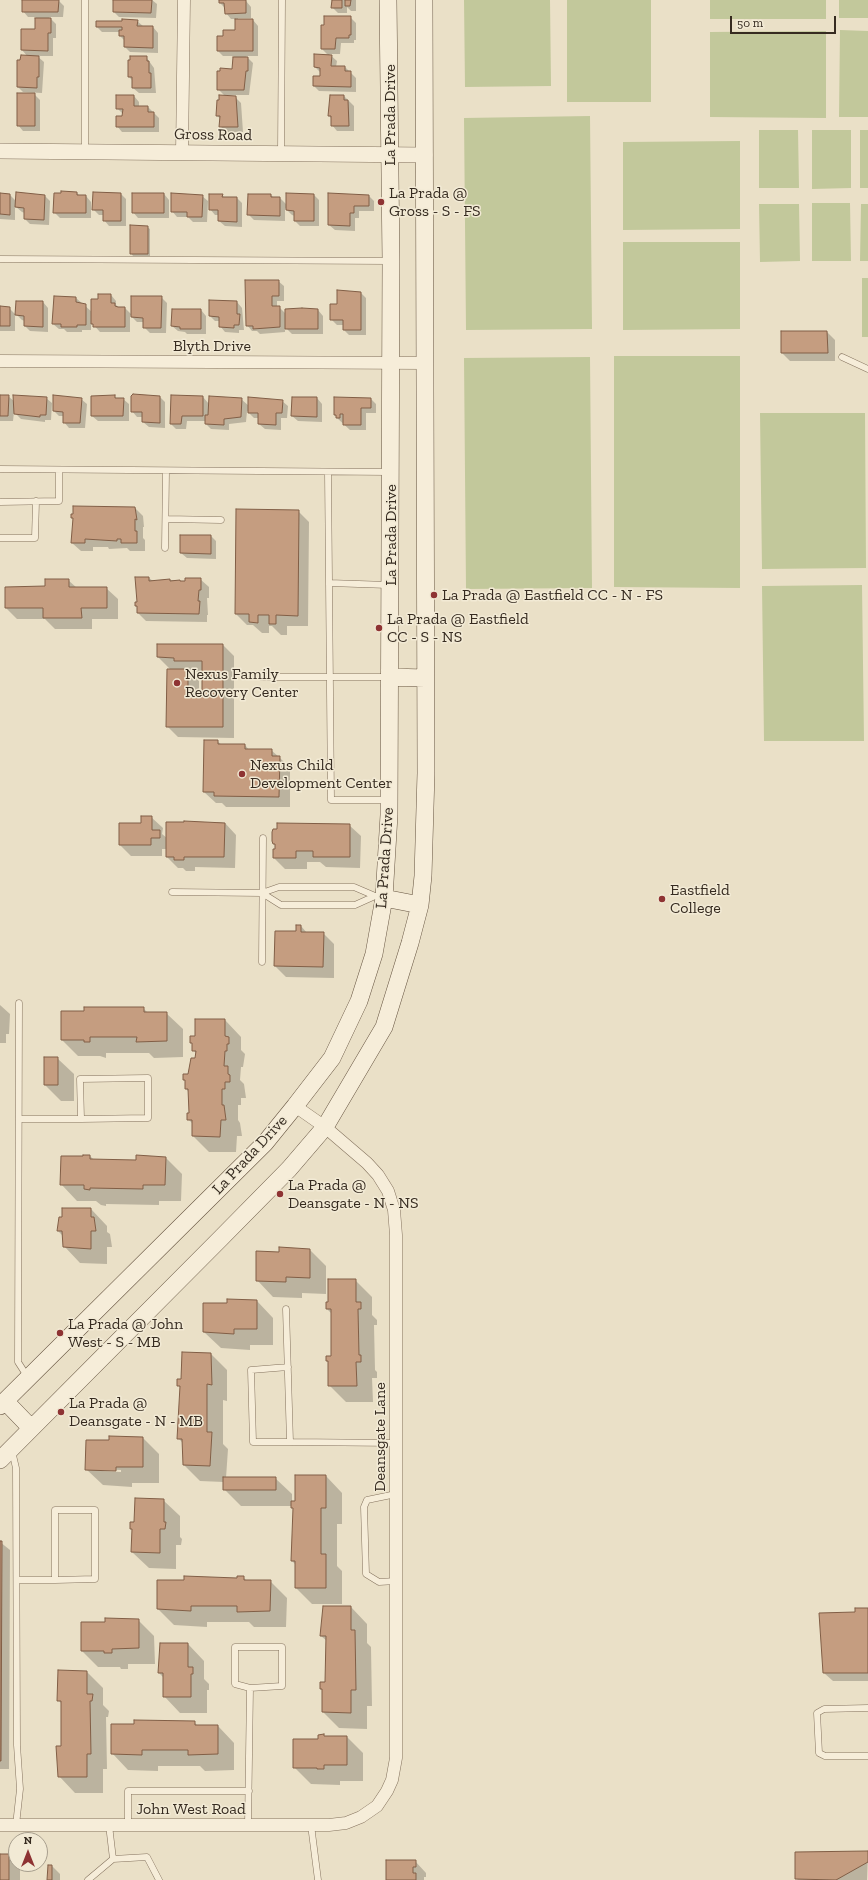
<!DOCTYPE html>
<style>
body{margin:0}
#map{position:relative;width:868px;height:1880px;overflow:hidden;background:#eae0c7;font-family:"Zilla Slab",serif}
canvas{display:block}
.north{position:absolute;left:8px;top:1832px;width:40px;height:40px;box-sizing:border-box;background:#f2ead5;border:1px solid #a79e8d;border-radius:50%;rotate:0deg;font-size:11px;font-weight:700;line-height:16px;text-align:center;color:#362b20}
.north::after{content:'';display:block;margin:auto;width:14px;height:18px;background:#8e3333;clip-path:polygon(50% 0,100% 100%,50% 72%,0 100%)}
.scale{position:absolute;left:730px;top:16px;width:106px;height:18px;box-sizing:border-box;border:2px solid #362b20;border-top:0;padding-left:5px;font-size:12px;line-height:14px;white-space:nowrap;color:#362b20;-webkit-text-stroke:3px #f2ead5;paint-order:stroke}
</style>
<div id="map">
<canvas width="868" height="1880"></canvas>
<div class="north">N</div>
<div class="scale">50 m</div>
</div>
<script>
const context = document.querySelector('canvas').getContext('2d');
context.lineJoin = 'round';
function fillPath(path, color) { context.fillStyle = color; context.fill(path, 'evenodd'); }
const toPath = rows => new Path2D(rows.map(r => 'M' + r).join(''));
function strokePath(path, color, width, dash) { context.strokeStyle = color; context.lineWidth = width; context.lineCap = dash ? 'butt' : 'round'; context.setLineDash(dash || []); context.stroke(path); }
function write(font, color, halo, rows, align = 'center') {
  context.font = font + ' "Zilla Slab",serif'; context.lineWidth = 3; context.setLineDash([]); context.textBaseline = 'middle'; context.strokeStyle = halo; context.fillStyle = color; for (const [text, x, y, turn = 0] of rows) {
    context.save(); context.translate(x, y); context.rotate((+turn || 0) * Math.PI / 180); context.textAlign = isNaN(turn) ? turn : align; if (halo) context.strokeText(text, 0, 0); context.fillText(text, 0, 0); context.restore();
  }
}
fillPath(toPath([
 [464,0,550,0,551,86,465,87],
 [567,0,651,0,651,102,567,102],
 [710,0,826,0,826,19,710,19],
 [839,0,868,0,868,18,839,18],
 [840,30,868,31,868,117,839,117],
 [826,31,826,118,710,117,710,32],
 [590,116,592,329,466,330,464,118],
 [759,130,798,130,799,188,759,188],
 [812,130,851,130,851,188,812,189],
 [860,130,868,130,868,188,860,188],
 [740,141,740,229,623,230,623,142],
 [812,203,850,203,851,261,812,261],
 [759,204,799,204,800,261,760,262],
 [861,204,868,204,868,261,860,261],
 [623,242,740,242,740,329,623,330],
 [862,278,868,278,868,337,862,337],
 [614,356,740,356,740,588,614,587],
 [590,357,592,588,466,589,464,358],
 [760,413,865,413,866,568,762,569],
 [862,585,864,741,764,741,762,586]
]), '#c2c89b');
fillPath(toPath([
 [23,0,58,0,64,6,63,17,49,17,56,24,56,38,53,38,53,56,37,56,44,62,42,93,23,92,18,87,28,57,22,50,36,30,36,17,28,17,23,11],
 [114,0,152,0,157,4,156,18,119,17,114,12],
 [220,0,246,1,251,7,251,18,238,18,238,20,253,20,258,26,258,56,246,56,253,63,249,95,226,95,226,96,235,97,241,103,243,132,226,132,220,126,221,119,217,116,220,101,225,96,218,89,233,70,234,56,223,56,218,51,224,37,236,31,236,19,231,19,226,13,225,8,220,3],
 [333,0,356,0,356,11,351,11,347,7,347,13,338,13,332,7],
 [350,17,356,23,356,40,354,40,354,43,341,43,340,54,329,54,337,61,336,67,345,67,356,78,356,92,319,91,314,86,321,77,321,73,315,67,329,56,322,49],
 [137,21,143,26,153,27,158,33,158,53,130,52,125,47,125,41,120,36,120,32,102,32,97,27],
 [146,57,154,68,156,93,139,93,133,88,133,81,129,77],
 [34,94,40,100,40,131,23,131,18,125],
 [134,96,139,102,139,107,148,107,159,118,159,132,122,132,117,126,123,118,123,114,117,108],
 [344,96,354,106,354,131,337,131,332,125,332,119,329,116],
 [77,193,80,196,86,196,91,202,91,218,60,218,54,212],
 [0,194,10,195,16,201,44,195,50,201,49,225,30,224,25,219,25,213,22,212,15,206,15,220,0,219],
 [121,194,126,199,126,226,109,226,104,220,104,215,99,215,93,209],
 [164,194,169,200,169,218,138,218,133,212],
 [287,194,314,195,319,200,319,226,300,226,295,221,295,216,292,215,285,208,285,221,254,220,248,214,271,195,274,198,280,198,287,205],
 [329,194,369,196,374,201,374,211,359,211,359,218,355,218,355,231,335,230,329,225],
 [222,195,225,198,237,198,242,203,242,227,225,226,219,221,219,215,215,215,210,209],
 [202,196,208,201,207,222,193,222,188,217,177,217,172,211],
 [147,227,150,229,150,256,133,256,131,253],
 [278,281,284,286,284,301,277,301,277,307,279,307,286,314,318,310,323,316,323,334,292,334,285,327,285,332,260,334,257,331,252,331,247,325],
 [361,293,366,298,366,335,349,335,344,330,344,325,337,325,331,319,338,305],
 [99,295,111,295,116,301,116,305,120,308,125,308,132,315,161,297,167,303,166,333,150,333,144,327,144,322,137,322,130,315,130,332,100,332,91,322,91,330,82,330,82,332,67,332,64,329,59,329,53,324,76,298,92,312,99,300],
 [43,302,48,308,48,332,30,331,25,326,25,321,22,320,15,313,15,331,0,331,0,307,9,308,16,315],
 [237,302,242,308,244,330,239,330,239,333,225,332,220,326,220,321,215,321,210,316],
 [173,310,201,310,206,316,206,334,187,334,185,332,178,331,172,326],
 [827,332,835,340,835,361,790,361,782,353],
 [133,395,160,397,165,402,165,428,149,427,143,422,143,417,137,417,132,411],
 [0,396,8,396,15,402,46,398,52,403,51,420,45,420,45,422,21,419,14,412,13,421,0,421],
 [114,396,117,399,123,399,129,404,129,421,98,421,92,416],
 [203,397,209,404,241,399,249,406,282,401,288,406,287,418,281,418,281,430,265,429,259,424,259,418,254,418,247,411,246,422,229,424,229,430,211,429,206,424,206,421,187,421,186,429,176,429,171,424],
 [317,398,322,404,322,422,298,421,292,416],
 [335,398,371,399,376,404,376,413,366,413,366,430,350,430,337,418,335,415],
 [81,399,87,404,85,428,69,428,64,422,64,416,59,416,54,411],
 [135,508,143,516,144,527,143,527,143,538,145,540,145,551,130,551,127,548,109,549,108,547,93,547,93,551,81,551,72,543,74,519,72,518],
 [298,511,309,522,308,626,287,626,287,635,281,635,272,626,269,626,269,633,262,633,253,625,247,625,236,614],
 [211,536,216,541,216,559,187,558,181,553],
 [149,578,153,581,170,580,180,581,182,582,200,579,209,587,209,598,207,598,208,615,207,615,207,622,146,621,138,613,138,608,136,606],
 [68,580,77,588,106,588,118,599,118,619,92,619,92,629,55,629,45,619,17,619,6,608,46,587],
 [223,645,234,656,234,738,178,737,167,726,171,670,158,657],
 [190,672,203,672,203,698,199,698,199,681],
 [217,741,222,745,245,745,249,750,271,750,279,757,290,768,290,807,226,807,222,803,216,803,204,792],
 [151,817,163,828,162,834,167,838,217,824,217,822,225,823,236,835,235,868,195,867,195,871,186,871,183,868,178,868,167,857,167,849,162,849,162,856,131,856,120,845,142,824],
 [349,825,361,836,360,868,326,867,320,862,307,862,307,869,285,869,274,858,276,850,276,846,274,844],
 [301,926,307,933,323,933,334,944,334,978,286,977,275,966],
 [0,1005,10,1014,9,1034,6,1034,6,1043,0,1043],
 [143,1008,148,1013,166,1013,183,1029,183,1057,154,1058,149,1053,106,1053,106,1058,100,1056,78,1056,62,1040,85,1012],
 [225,1020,241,1037,241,1050,245,1054,243,1067,241,1067,240,1080,244,1084,246,1098,241,1098,241,1105,238,1105,238,1120,240,1123,242,1136,237,1136,236,1152,209,1152,193,1136,193,1124,188,1119,190,1114,189,1092,186,1089,186,1082,184,1080,189,1075,196,1059,196,1053,193,1050,196,1037],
 [57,1058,74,1074,74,1101,61,1101,45,1085],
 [90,1156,94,1160,137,1161,166,1158,182,1174,181,1201,159,1201,159,1205,106,1204,106,1206,101,1205,96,1201,77,1201,61,1184,62,1157],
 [91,1209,107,1226,107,1232,110,1234,112,1247,107,1247,107,1264,80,1263,64,1246,63,1236,58,1231],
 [310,1250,326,1266,326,1294,302,1293,302,1298,273,1297,257,1280],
 [355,1280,372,1297,372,1315,377,1320,377,1325,374,1325,375,1370,377,1372,377,1378,372,1378,373,1402,346,1402,330,1386,329,1364,327,1361,332,1357,332,1314,327,1309],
 [228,1300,257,1301,273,1318,273,1345,250,1345,250,1350,221,1348,204,1332,228,1304],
 [211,1354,227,1370,227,1401,223,1400,223,1444,228,1449,226,1478,275,1478,292,1494,292,1502,296,1502,326,1476,342,1493,342,1524,337,1524,337,1566,342,1571,342,1604,312,1604,296,1588,296,1565,292,1561,294,1509,292,1506,241,1506,224,1489,224,1482,200,1481,184,1465,183,1443,178,1438,181,1388,178,1385],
 [143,1438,159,1454,159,1483,132,1483,132,1487,103,1485,86,1469],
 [102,1469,121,1470,121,1472,102,1471],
 [163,1500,180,1516,180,1537,182,1539,181,1545,176,1545,176,1569,149,1568,132,1552,133,1531,131,1529,135,1523],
 [0,1542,10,1550,9,1769,0,1769],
 [243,1577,247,1581,270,1581,287,1598,286,1627,254,1627,249,1622,207,1622,207,1627,174,1625,158,1609],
 [323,1607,351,1607,367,1624,367,1643,371,1647,372,1706,367,1706,367,1729,339,1728,323,1712,323,1691,321,1689,326,1683,327,1641,321,1636],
 [868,1609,868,1681,833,1681,824,1673,856,1613],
 [138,1620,154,1636,155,1664,128,1664,128,1669,121,1669,120,1667,98,1667,82,1651,106,1623],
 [188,1644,204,1661,204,1679,209,1684,209,1690,207,1690,207,1713,180,1713,164,1696,164,1678,159,1673],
 [87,1672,103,1688,103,1705,109,1711,108,1717,106,1717,107,1769,103,1769,103,1793,75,1793,59,1776,62,1747,62,1704,58,1700],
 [194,1722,198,1726,218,1726,234,1743,234,1770,205,1771,200,1766,158,1766,158,1771,128,1770,112,1753],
 [319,1736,347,1737,363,1753,363,1781,340,1781,340,1785,311,1784,294,1767,319,1740],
 [868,1852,867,1880,798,1880,796,1878],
 [0,1855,9,1855,20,1866,20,1880,0,1880],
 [415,1861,426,1873,426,1877,424,1877,424,1880,387,1880],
 [52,1866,60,1874,60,1880,49,1880]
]), '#0003');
const building = toPath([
 [22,0,59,0,58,12,22,12,22,0],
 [113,0,152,0,151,13,113,12,113,0],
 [219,0,246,0,246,13,225,14,224,3,219,3,219,0],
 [332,0,342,0,342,8,331,8,332,0],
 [345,0,351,0,350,6,345,6,345,0],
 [324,16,351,16,351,35,349,35,349,38,336,38,335,49,321,49,321,25,324,25,324,16],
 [35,18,51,18,51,33,48,33,48,51,21,50,21,29,35,29,35,18],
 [122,19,138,20,137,26,153,26,153,48,124,47,124,36,119,36,119,30,122,30,122,27,96,27,96,21,122,21,122,19],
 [235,19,253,19,253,51,217,51,217,36,223,36,223,30,235,30,235,19],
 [314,54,332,55,331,66,345,66,345,71,351,71,351,87,313,86,313,76,320,76,320,68,314,67,314,54],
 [21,55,39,56,39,77,37,77,37,88,17,87,17,60,20,60,21,55],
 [130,56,147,56,147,61,149,61,149,73,151,73,151,88,132,88,132,77,128,77,128,60,130,60,130,56],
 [233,57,248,57,248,71,246,71,244,90,217,90,217,71,220,71,220,68,232,69,233,57],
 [17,93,35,93,35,126,17,126,17,93],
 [116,95,134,95,134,106,148,106,148,112,154,112,154,127,116,127,116,116,122,116,123,109,116,109,116,95],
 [219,95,236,96,238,127,219,127,220,116,216,116,217,100,219,100,219,95],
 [330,95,344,95,344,100,348,100,349,126,331,126,331,116,328,116,330,95],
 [61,191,77,192,77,195,86,195,86,213,53,213,54,193,61,193,61,191],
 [16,192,45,195,44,220,24,219,24,208,15,207,16,192],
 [93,192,121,193,121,221,103,221,103,210,92,210,93,192],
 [0,193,10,194,10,215,0,214,0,193],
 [132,193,164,193,164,213,132,213,132,193],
 [171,193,203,195,202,217,187,217,187,212,171,212,171,193],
 [286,193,314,194,314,221,294,221,294,211,286,210,286,193],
 [328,193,369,195,369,206,354,206,354,213,350,213,350,226,328,225,328,193],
 [209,194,223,194,222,197,237,197,237,222,218,221,218,210,209,210,209,194],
 [248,194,271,194,271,197,280,197,280,216,247,215,248,194],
 [130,225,148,226,148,254,130,254,130,225],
 [245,280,279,280,279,296,272,296,272,306,280,306,280,327,253,329,253,326,246,326,245,280],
 [337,290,361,292,361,330,343,330,343,320,330,320,330,304,337,304,337,290],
 [98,294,111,294,111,303,115,303,115,306,118,307,125,307,125,327,93,327,93,324,91,324,91,299,98,299,98,294],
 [54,296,76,297,76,302,86,304,86,325,77,325,77,327,61,327,61,324,52,324,54,296],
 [131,296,162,296,161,328,143,328,143,318,131,317,131,296],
 [209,300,237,301,237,314,240,314,239,325,234,325,234,328,219,327,219,317,209,316,209,300],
 [16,301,43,301,43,327,24,326,24,316,15,315,16,301],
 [0,306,10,307,10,326,0,326,0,306],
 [302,308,318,309,318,329,285,329,285,309,302,308],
 [172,309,201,309,201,329,180,329,180,327,171,326,172,309],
 [781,331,827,331,828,353,781,353,781,331],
 [133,394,160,396,160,423,142,422,142,412,131,412,131,396,133,394],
 [0,395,9,395,8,416,0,416,0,395],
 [13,395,47,397,46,415,40,415,40,417,14,414,13,395],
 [53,395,82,398,80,423,63,423,63,412,53,411,53,395],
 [115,395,115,398,124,398,123,416,91,416,91,396,115,395],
 [171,395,203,396,203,416,182,416,181,424,170,424,171,395],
 [209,396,242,398,241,417,224,419,224,425,205,424,205,415,208,415,209,396],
 [248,397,283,400,282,413,276,413,276,425,258,424,258,413,248,413,248,397],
 [292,397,317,397,317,417,291,416,292,397],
 [334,397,371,398,371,408,361,408,361,425,343,425,343,414,340,414,340,418,336,418,336,415,334,415,334,397],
 [73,506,135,507,137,520,135,519,135,531,137,531,137,543,121,543,121,539,117,539,117,541,85,539,85,543,71,543,73,518,71,518,71,514,73,514,73,506],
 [236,509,299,510,298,616,276,615,276,624,269,624,269,615,258,615,258,623,249,622,249,614,235,614,236,509],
 [180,535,211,535,211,554,180,553,180,535],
 [135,577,149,577,149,581,170,579,170,581,180,580,180,581,185,581,185,578,201,578,201,590,199,590,198,601,200,601,199,614,137,613,137,606,135,606,135,602,137,602,135,577],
 [45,579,69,579,69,587,107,587,107,608,81,608,82,618,43,618,43,608,5,608,5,587,45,586,45,579],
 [157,644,223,644,223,727,166,727,167,669,188,669,188,697,202,697,202,661,174,661,174,658,157,657,157,644],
 [204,740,218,740,218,744,245,744,245,749,272,749,272,756,280,756,279,797,214,796,214,792,203,792,204,740],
 [141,816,152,816,152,830,160,830,160,838,151,838,151,845,119,845,119,823,141,823,141,816],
 [184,821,225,823,224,857,184,857,184,860,174,860,174,857,166,857,166,822,184,822,184,821],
 [277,823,350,824,350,857,313,857,313,851,296,851,296,858,273,858,273,849,275,849,275,844,273,844,272,841,272,832,273,829,277,829,277,823],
 [296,925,301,925,301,932,324,932,323,967,274,966,275,931,296,931,296,925],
 [84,1007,144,1007,144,1012,167,1012,167,1041,136,1042,137,1037,90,1037,90,1042,84,1042,84,1040,61,1040,61,1011,84,1011,84,1007],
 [195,1019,225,1019,225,1036,229,1037,229,1044,227,1044,227,1051,225,1051,224,1066,228,1066,228,1074,230,1075,230,1082,225,1082,225,1089,222,1089,222,1105,224,1105,226,1120,221,1120,220,1137,192,1136,192,1120,187,1120,187,1113,189,1113,188,1089,185,1089,185,1080,183,1080,183,1074,188,1074,191,1058,195,1058,196,1051,192,1051,192,1043,190,1043,190,1036,195,1036,195,1019],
 [44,1057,58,1057,58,1085,44,1085,44,1057],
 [83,1155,90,1155,90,1159,136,1160,136,1155,166,1157,165,1185,143,1185,143,1189,90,1188,90,1190,84,1189,84,1185,60,1185,61,1156,83,1156,83,1155],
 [62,1208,91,1208,91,1217,94,1217,96,1231,91,1231,91,1249,63,1247,62,1231,57,1231,59,1217,62,1217,62,1208],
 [279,1247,310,1249,310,1278,286,1277,286,1282,256,1281,256,1251,279,1252,279,1247],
 [328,1279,356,1279,356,1302,361,1302,361,1309,358,1309,359,1355,361,1355,361,1362,356,1362,357,1386,328,1386,328,1361,326,1361,326,1356,331,1356,331,1309,326,1309,326,1302,328,1302,328,1279],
 [227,1299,257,1300,257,1329,234,1329,234,1334,203,1332,203,1303,227,1303,227,1299],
 [182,1352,211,1353,212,1385,207,1384,207,1432,212,1432,210,1466,183,1465,182,1439,177,1439,180,1386,177,1386,177,1379,181,1379,182,1352],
 [109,1436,143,1437,143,1467,116,1467,116,1471,85,1470,86,1440,109,1440,109,1436],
 [295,1475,326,1475,326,1508,321,1508,321,1554,326,1554,326,1588,295,1588,295,1561,291,1561,293,1508,291,1508,291,1501,295,1501,295,1475],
 [223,1477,276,1477,276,1490,223,1490,223,1477],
 [135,1498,164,1499,164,1522,166,1522,165,1529,160,1529,160,1553,131,1552,132,1529,130,1529,130,1522,134,1522,135,1498],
 [0,1541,2,1541,1,1761,0,1761,0,1541],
 [184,1576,237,1578,237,1576,244,1576,244,1580,271,1580,270,1611,237,1612,237,1606,191,1606,191,1611,157,1609,157,1580,184,1580,184,1576],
 [323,1606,351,1606,351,1630,355,1630,356,1690,351,1690,351,1713,322,1712,322,1689,320,1689,320,1682,325,1682,326,1636,320,1636,323,1606],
 [855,1608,868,1608,868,1673,823,1673,819,1613,855,1612,855,1608],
 [105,1618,139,1619,139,1648,112,1649,112,1653,104,1653,104,1651,81,1651,81,1622,105,1622,105,1618],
 [160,1643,188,1643,188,1667,193,1667,193,1674,191,1674,191,1697,163,1697,163,1673,158,1673,160,1643],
 [58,1670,87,1671,87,1694,93,1694,92,1701,90,1701,91,1754,87,1754,87,1777,58,1777,56,1746,61,1746,61,1701,57,1701,58,1670],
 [134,1720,195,1721,195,1725,218,1725,218,1754,188,1755,188,1750,142,1750,142,1755,111,1754,111,1724,134,1724,134,1720],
 [324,1734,324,1736,347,1736,347,1765,324,1765,324,1769,317,1769,317,1768,293,1768,293,1739,318,1739,318,1735,324,1734],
 [868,1851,868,1862,836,1880,795,1879,795,1852,868,1851],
 [0,1854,9,1854,9,1880,0,1880,0,1854],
 [386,1860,416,1860,416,1867,413,1867,413,1873,416,1873,416,1880,386,1880,386,1860],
 [48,1865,52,1865,52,1880,47,1880,48,1865]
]);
fillPath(building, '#c59d80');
strokePath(building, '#815e46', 1);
const service = toPath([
 [85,0,85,152],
 [281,153,282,0],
 [0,259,390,261],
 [842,357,868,369],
 [0,469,390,472],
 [328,472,331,800,388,800],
 [0,502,59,501,59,470],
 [166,519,221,520],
 [0,538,35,538,36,501],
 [165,548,166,471],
 [329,583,388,585],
 [262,677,388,677],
 [172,892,262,893,279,887,354,887,375,896,383,897],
 [262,893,281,905,355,905,375,896],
 [262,962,263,838],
 [19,1003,18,1362,27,1376],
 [19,1119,81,1119,148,1118,148,1078,80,1079,81,1119],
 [286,1309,290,1442,396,1443],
 [288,1367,251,1370,253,1442,290,1442],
 [12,1451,16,1468,17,1745,20,1789,16,1825],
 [396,1494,367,1500,364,1507,366,1574,379,1582,396,1581],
 [17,1580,55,1580,95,1579,95,1510,55,1510,55,1580],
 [868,1708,824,1709,817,1713,819,1753,825,1756,868,1756],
 [109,1825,113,1859,147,1857,159,1880],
 [128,1825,128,1791,249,1791],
 [248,1825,250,1688,235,1684,235,1647,282,1647,282,1686,250,1688],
 [311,1825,318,1880],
 [88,1880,113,1859]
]);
const minor = toPath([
 [182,153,184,0],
 [0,361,425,363],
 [0,1825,329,1825,346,1823,361,1817,377,1806,387,1791,392,1780,396,1758,396,1235,394,1210,388,1191,378,1175,367,1163,325,1127,295,1106]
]);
const tertiary = toPath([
 [0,151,425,155]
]);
const secondary = toPath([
 [389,677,425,678],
 [384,898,420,905],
 [5,1401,31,1428],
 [0,1406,265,1143,295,1106,332,1058,359,1001,374,954,384,898,389,815,391,261,388,0],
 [0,1460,222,1237,289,1169,325,1127,384,1027,410,943,420,905,423,876,426,773,424,0]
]);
strokePath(service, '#84725e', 7);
strokePath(minor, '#84725e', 13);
strokePath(tertiary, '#84725e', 16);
strokePath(secondary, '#665441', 18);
strokePath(service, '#f6edd9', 6);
strokePath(minor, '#f6edd9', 12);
strokePath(tertiary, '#f6edd9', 15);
strokePath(secondary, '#f6edd9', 17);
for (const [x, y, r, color] of [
 [381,202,4,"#8e3333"],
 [434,595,4,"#8e3333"],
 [379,628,4,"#8e3333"],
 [177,683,4,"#8e3333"],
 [242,774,4,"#8e3333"],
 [662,899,4,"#8e3333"],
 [280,1194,4,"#8e3333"],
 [60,1333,4,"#8e3333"],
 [61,1412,4,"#8e3333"]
]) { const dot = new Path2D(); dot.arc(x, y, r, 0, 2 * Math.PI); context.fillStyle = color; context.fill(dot); strokePath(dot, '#f2ead5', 1.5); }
write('16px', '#362b20', '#f2ead5', [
 ["La Prada Drive",390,115,-90],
 ["Gross Road",213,135,1],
 ["Blyth Drive",212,346],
 ["La Prada Drive",391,535,-90],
 ["La Prada Drive",385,858,-86],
 ["La Prada Drive",250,1155,-47],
 ["Deansgate Lane",380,1437,-90],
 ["John West Road",191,1809]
]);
write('16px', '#362b20', '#f2ead5', [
 ["La Prada @",389,193],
 ["Gross - S - FS",389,211],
 ["La Prada @ Eastfield CC - N - FS",442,595],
 ["La Prada @ Eastfield",387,619],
 ["CC - S - NS",387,637],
 ["Nexus Family",185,674],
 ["Recovery Center",185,692],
 ["Nexus Child",250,765],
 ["Development Center",250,783],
 ["Eastfield",670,890],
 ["College",670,908],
 ["La Prada @",288,1185],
 ["Deansgate - N - NS",288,1203],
 ["La Prada @ John",68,1324],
 ["West - S - MB",68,1342],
 ["La Prada @",69,1403],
 ["Deansgate - N - MB",69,1421]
], 'left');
</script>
